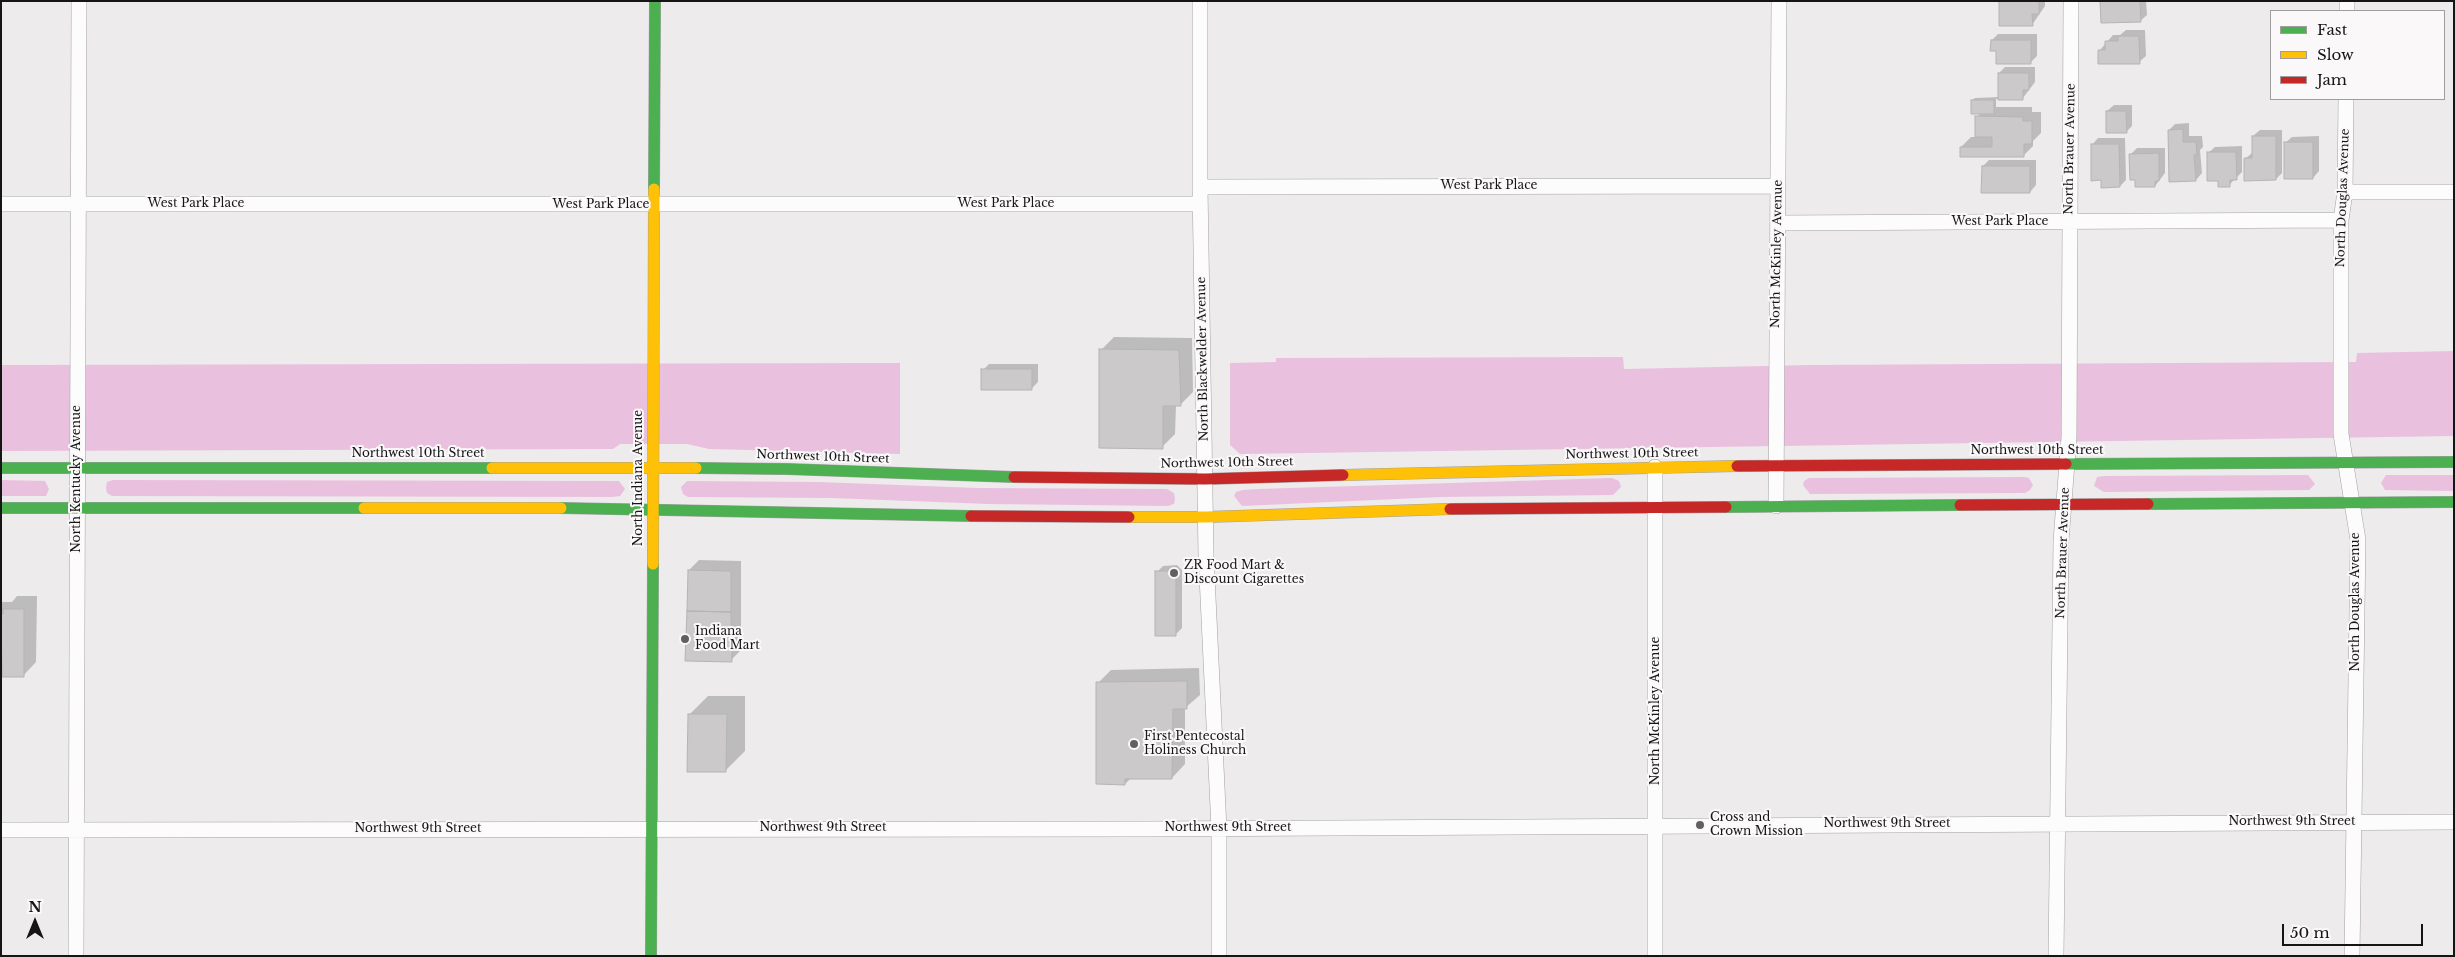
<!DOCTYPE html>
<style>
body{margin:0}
#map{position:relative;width:2455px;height:957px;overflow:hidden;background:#edebec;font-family:"Libre Baskerville",serif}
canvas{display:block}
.frame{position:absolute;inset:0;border:2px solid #161516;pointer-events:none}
.legend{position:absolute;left:2270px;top:10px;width:175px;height:90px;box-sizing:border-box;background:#fbf8fa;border:1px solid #9f9d9f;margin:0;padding:6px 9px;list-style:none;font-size:15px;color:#161516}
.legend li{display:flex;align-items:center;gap:10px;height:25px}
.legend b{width:25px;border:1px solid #9f9d9f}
.north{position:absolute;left:10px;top:897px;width:50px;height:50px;-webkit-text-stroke:4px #fbf8fa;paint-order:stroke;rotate:0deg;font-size:14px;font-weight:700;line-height:20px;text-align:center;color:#161516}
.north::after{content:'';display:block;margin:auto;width:18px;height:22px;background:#161516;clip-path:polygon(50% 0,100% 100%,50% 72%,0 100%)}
.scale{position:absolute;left:2282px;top:924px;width:141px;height:22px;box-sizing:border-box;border:2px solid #161516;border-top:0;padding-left:6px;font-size:15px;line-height:18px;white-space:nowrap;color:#161516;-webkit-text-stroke:4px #fbf8fa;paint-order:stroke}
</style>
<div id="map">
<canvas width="2455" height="957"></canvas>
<div class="frame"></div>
<ul class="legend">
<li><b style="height:6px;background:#4caf50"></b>Fast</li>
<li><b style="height:6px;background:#ffc107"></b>Slow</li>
<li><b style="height:6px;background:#c62828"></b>Jam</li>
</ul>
<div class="north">N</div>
<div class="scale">50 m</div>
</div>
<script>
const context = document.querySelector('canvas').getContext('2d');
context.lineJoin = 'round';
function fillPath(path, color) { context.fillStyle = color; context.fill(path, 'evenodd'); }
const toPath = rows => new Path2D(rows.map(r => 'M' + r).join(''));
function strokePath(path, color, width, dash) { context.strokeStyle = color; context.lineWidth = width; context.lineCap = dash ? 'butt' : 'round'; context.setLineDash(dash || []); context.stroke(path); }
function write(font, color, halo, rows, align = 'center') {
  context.font = font + ' "Libre Baskerville",serif'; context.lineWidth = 4; context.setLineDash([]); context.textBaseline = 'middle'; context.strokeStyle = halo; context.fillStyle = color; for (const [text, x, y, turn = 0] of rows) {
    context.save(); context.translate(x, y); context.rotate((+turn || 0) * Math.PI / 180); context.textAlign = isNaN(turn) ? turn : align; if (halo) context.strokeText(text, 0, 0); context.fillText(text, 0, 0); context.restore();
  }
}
fillPath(toPath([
 [2454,351,2454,436,1240,454,1230,445,1230,363,1276,362,1276,358,1623,357,1624,369,1810,365,2356,362,2357,353],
 [900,363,900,454,709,449,687,444,620,444,613,449,1,451,1,365],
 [2308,475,2315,484,2309,490,2104,492,2094,486,2097,477,2104,476],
 [2386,475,2454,475,2454,491,2385,490,2381,483],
 [2024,477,2029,478,2033,485,2030,490,2025,493,1810,494,1803,485,1804,481,1809,478],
 [1612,478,1619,481,1621,487,1613,495,1441,497,1242,506,1234,496,1236,492,1243,490,1258,489],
 [1,480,45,481,49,489,46,496,1,496],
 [113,480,619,481,625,489,620,496,612,497,112,496,107,493,106,488,107,482],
 [687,481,819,482,978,488,1167,489,1174,493,1175,499,1174,504,1168,506,989,504,831,498,688,497,683,494,681,487]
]), '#eac0df');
fillPath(toPath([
 [2000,1,2045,1,2045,6,2032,25],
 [2102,1,2146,1,2147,15,2140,21],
 [2126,30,2145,30,2146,56,2139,62,2100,50,2113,35,2120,35],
 [1998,34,2037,34,2037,56,2031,62,1998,49,1992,40],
 [2005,67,2035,67,2035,82,2023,98,1996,99,1996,107,2032,107,2032,112,2041,112,2041,133,2033,141,2033,146,2023,156,1961,147,1971,137,1977,137,1977,117,1981,113,1972,100,1975,98,1999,97,1999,73],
 [2114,105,2132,105,2132,126,2126,132,2107,111],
 [2189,123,2189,136,2202,136,2203,147,2200,150,2202,173,2196,180,2169,130,2175,124],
 [2260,130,2282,130,2282,173,2276,179,2245,159,2253,152,2253,136],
 [2319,136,2319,171,2313,178,2285,143,2292,137],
 [2098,138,2125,138,2126,180,2120,186,2092,145],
 [2242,146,2242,172,2229,185,2219,179,2208,153,2215,147],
 [2137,148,2165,148,2165,173,2155,186,2136,179,2131,154],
 [1989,160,2036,160,2036,185,2030,192,1983,166],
 [1114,337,1192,338,1193,392,1180,405,1176,405,1175,434,1162,447,1101,350],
 [989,364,1038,364,1038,382,1031,389,983,370],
 [699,560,741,561,741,650,731,660,689,570],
 [1177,565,1182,570,1182,628,1175,635,1157,572,1163,566],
 [17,596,37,596,36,662,23,676,1,663,1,602,12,602],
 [1199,668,1200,695,1185,708,1185,764,1172,778,1131,778,1125,784,1098,683,1111,670],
 [708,696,745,696,745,751,726,770,689,715]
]), '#0003');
const building = toPath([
 [1999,1,2039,1,2039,14,2032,14,2033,26,1999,26,1999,1],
 [2100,1,2140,1,2141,22,2101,23,2100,1],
 [2118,36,2139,36,2140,64,2098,64,2098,50,2105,50,2105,41,2118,41,2118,36],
 [1991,40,2031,40,2031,64,1996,64,1996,51,1990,51,1991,40],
 [1998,73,2029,73,2029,90,2023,90,2023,100,1998,100,1998,73],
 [1971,100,1994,100,1994,114,1971,114,1971,100],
 [2106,111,2126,111,2127,133,2106,133,2106,111],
 [1975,116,2023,117,2023,121,2032,121,2032,144,2024,144,2024,157,1960,157,1960,147,1992,147,1992,137,1975,137,1975,116],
 [2183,129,2183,142,2196,142,2197,155,2194,155,2196,181,2169,182,2168,130,2183,129],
 [2252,136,2276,136,2276,180,2244,181,2244,158,2252,158,2252,136],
 [2284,142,2313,142,2313,179,2284,179,2284,142],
 [2091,144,2119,144,2120,187,2101,188,2101,180,2091,181,2091,144],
 [2207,152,2236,152,2237,180,2230,180,2230,187,2218,187,2218,181,2207,181,2207,152],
 [2159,153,2159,181,2155,181,2155,187,2135,187,2135,180,2130,180,2129,154,2159,153],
 [1982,166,2030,166,2030,193,1981,193,1982,166],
 [1099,349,1179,350,1181,406,1163,406,1163,449,1099,448,1099,349],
 [981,369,1032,369,1032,390,981,390,981,369],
 [688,570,731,571,731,612,687,611,688,570],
 [1155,571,1170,571,1176,577,1176,636,1155,636,1155,571],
 [3,609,24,609,24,677,2,677,1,614,3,614,3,609],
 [687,611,731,612,732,662,685,661,687,611],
 [1187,681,1187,709,1173,709,1172,779,1125,779,1125,785,1096,784,1096,682,1187,681],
 [688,714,727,714,726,772,687,772,688,714]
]);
fillPath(building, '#cbc9ca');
strokePath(building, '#b5b3b4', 1);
const street = toPath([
 [1200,1,1200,187,1206,555,1219,829,1219,956],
 [2347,11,2347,1],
 [2346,99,2345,192,2341,220,2341,434,2358,540,2352,956],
 [1200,187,1778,186],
 [2345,192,2454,192],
 [1,204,1200,204],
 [1778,223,2341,220],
 [1776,506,1779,1],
 [1,830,1146,829,2454,822],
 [76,956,79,1],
 [1655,956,1655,467],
 [2056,956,2061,541,2069,437,2071,1]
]);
const fast = toPath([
 [654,189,655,1],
 [2066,464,2454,462],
 [1,468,492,468],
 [696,468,787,469,1014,477],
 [2148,504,2454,502],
 [1726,507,1960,505],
 [1,508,364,508],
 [561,508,971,516],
 [651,956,653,564]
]);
const slow = toPath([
 [492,468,696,468],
 [1343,475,1737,466],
 [364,508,561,508],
 [1129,517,1206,517,1450,509],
 [653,564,654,189]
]);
const jam = toPath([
 [1737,466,2066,464],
 [1014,477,1205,479,1343,475],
 [1960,505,2148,504],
 [1450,509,1726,507],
 [971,516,1129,517]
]);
strokePath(street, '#a3a1a2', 16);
strokePath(fast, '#a3a1a2', 12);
strokePath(slow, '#a3a1a2', 12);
strokePath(jam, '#a3a1a2', 12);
strokePath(street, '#fcfcfc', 15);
strokePath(fast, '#4caf50', 11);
strokePath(slow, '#ffc107', 11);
strokePath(jam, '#c62828', 11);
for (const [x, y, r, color] of [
 [1174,573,5,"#616061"],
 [685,639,5,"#616061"],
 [1134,744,5,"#616061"],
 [1700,825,5,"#616061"]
]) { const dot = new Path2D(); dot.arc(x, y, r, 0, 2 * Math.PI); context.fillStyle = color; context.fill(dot); strokePath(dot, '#fbf8fa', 2); }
write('12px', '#161516', '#fbf8fa', [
 ["North Brauer Avenue",2070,149,-89],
 ["West Park Place",1489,186],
 ["North Douglas Avenue",2343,198,-88],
 ["West Park Place",196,204],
 ["West Park Place",1006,204],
 ["West Park Place",601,205],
 ["West Park Place",2000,222],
 ["North McKinley Avenue",1777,254,-89],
 ["North Blackwelder Avenue",1203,359,-91],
 ["Northwest 10th Street",2037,451],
 ["Northwest 10th Street",418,454],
 ["Northwest 10th Street",1632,454,-1],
 ["Northwest 10th Street",823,457,2],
 ["Northwest 10th Street",1227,463,-1],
 ["North Indiana Avenue",639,478,-90],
 ["North Kentucky Avenue",77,479,-90],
 ["North Brauer Avenue",2063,553,-88],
 ["North Douglas Avenue",2356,602,-90],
 ["North McKinley Avenue",1656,711,-90],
 ["Northwest 9th Street",2292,822],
 ["Northwest 9th Street",1887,824],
 ["Northwest 9th Street",823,828],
 ["Northwest 9th Street",1228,828],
 ["Northwest 9th Street",418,829]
]);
write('12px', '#161516', '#fbf8fa', [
 ["ZR Food Mart &",1184,566],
 ["Discount Cigarettes",1184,580],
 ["Indiana",695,632],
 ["Food Mart",695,646],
 ["First Pentecostal",1144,737],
 ["Holiness Church",1144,751],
 ["Cross and",1710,818],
 ["Crown Mission",1710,832]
], 'left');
</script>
